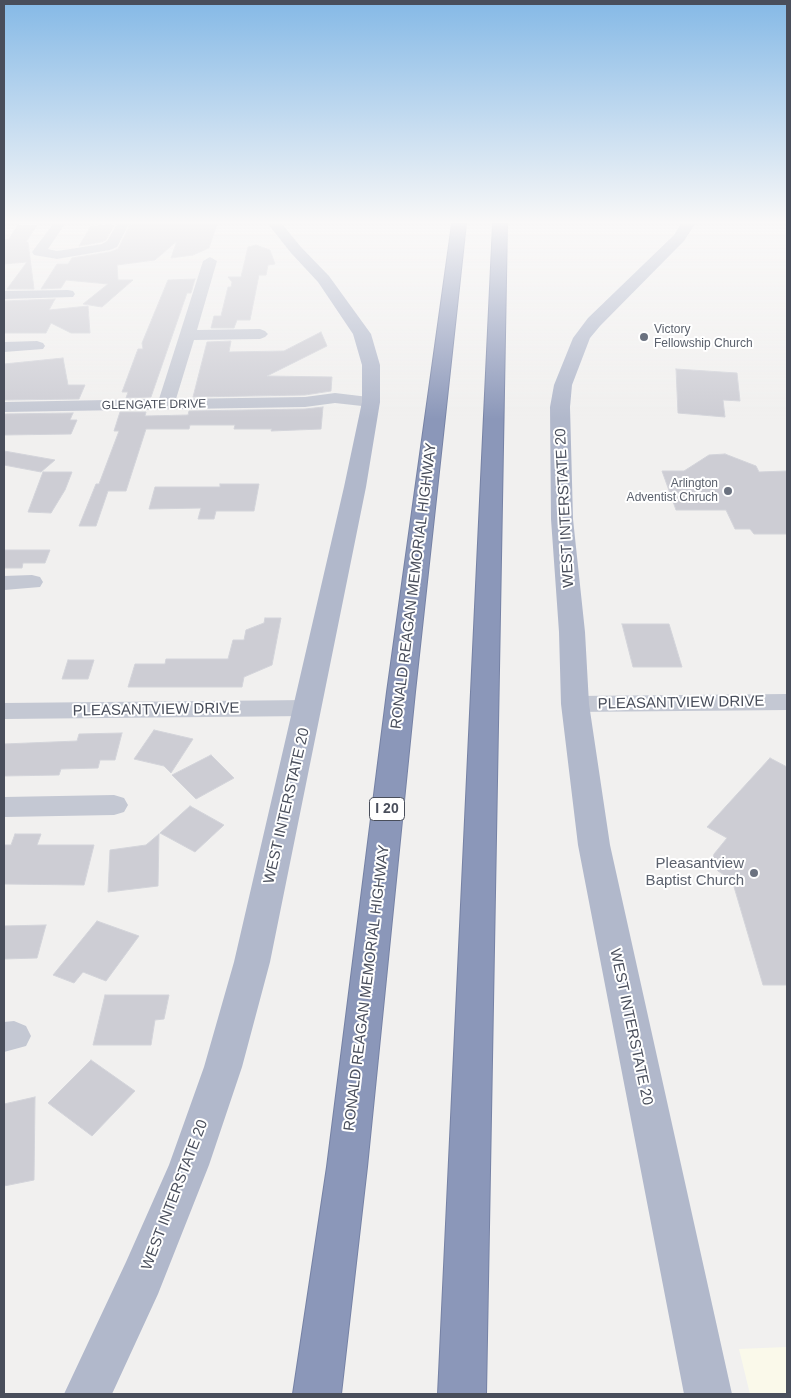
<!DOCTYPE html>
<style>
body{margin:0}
#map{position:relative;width:791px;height:1398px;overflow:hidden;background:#f1f0ef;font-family:Helvetica,sans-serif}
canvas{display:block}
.frame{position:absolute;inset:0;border:5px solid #494e5b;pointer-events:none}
</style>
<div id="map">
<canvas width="791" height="1398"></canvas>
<div class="frame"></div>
</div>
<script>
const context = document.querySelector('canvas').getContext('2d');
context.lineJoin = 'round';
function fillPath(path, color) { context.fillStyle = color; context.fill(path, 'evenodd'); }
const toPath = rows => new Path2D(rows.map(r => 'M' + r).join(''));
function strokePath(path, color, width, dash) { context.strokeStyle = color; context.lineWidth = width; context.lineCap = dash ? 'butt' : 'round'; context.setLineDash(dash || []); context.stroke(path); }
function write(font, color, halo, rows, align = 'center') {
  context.font = font + ' Helvetica,sans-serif'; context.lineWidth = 4; context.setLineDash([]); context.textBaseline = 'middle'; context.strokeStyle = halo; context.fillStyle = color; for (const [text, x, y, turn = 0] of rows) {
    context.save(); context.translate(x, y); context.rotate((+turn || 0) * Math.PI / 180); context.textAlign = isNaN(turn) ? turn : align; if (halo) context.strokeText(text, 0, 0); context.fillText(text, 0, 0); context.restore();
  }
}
fillPath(toPath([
 [787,1347,787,1394,750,1394,739,1349]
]), '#faf9ea');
const building = toPath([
 [136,224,217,224,209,248,193,255,171,258,177,241,155,260,117,265,118,280,133,280,102,307,83,304,108,284,66,280,61,288,41,289,57,264,68,264,72,258,110,252,118,249,130,225,136,224],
 [18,225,37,225,26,242,28,242,34,289,7,289,27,262,4,264,4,239,9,239,18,225],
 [111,225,114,225,106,240,101,242,79,246,91,226,111,225],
 [256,245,270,250,275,264,268,265,266,275,259,275,250,320,237,320,234,328,211,328,214,316,221,316,228,287,231,287,232,282,228,277,241,277,248,247,256,245],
 [195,279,191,293,187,293,151,397,126,398,128,392,122,392,138,349,143,349,142,343,168,280,195,279],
 [55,299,49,310,88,306,90,333,71,333,51,323,46,333,4,333,4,301,55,299],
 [321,332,327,346,267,376,332,377,331,391,305,395,193,397,207,342,231,341,229,352,284,351,321,332],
 [63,358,68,385,85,385,79,399,4,400,4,364,63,358],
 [676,369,737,373,740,401,723,400,725,417,678,413,676,369],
 [323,407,321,429,271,431,272,429,234,429,235,425,190,425,189,429,146,429,126,491,108,491,96,526,79,526,96,484,99,484,119,431,114,431,120,412,146,412,145,416,188,415,189,411,305,409,323,407],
 [73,413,70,420,77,420,71,434,4,435,4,414,73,413],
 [4,451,55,460,41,472,4,465,4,451],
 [725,454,756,466,759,472,787,471,787,534,754,534,750,529,735,529,726,510,676,510,662,471,684,471,709,455,725,454],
 [43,472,72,472,65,490,51,513,28,512,43,472],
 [220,484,259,484,254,511,216,511,214,519,198,519,201,508,149,509,155,487,220,487,220,484],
 [4,550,50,550,45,563,23,563,22,568,4,568,4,550],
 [265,618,281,618,272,665,244,677,242,687,128,687,135,664,165,664,166,659,228,659,233,640,244,640,246,630,264,623,265,618],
 [622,624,669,624,682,667,633,667,622,624],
 [68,660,94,660,88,679,62,679,68,660],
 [154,730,193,739,171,773,164,766,134,759,154,730],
 [122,733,115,760,100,760,98,768,61,769,59,775,4,776,4,744,77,741,79,734,122,733],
 [211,755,234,778,196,799,172,775,211,755],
 [770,758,787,767,787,985,763,985,732,880,718,871,713,859,714,854,727,838,707,827,770,758],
 [190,806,224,825,195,852,160,833,190,806],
 [15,834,41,834,37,845,94,845,84,885,4,884,4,845,11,845,15,834],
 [159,834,158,886,108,892,110,850,146,845,159,834],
 [97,921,139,936,106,981,83,972,74,983,53,975,97,921],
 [46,925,37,958,4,959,4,926,46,925],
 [105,995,169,995,164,1019,155,1020,151,1045,93,1045,105,995],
 [91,1060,135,1091,92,1136,48,1103,91,1060],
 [35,1097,34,1180,4,1186,4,1104,35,1097]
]);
fillPath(building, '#cdcdd4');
strokePath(building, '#d3d4da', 1);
const highway = toPath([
 [452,224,466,224,415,692,367,1167,341,1394,293,1394,327,1167,387,692,452,224],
 [493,224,507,224,486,1394,438,1394,493,224]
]);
strokePath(highway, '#7682a5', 2);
fillPath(toPath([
 [53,224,65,224,48,249,57,251,102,244,107,241,117,224,129,224,117,247,110,250,57,259,34,255,32,252,53,224],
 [210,257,217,261,197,330,260,329,265,331,268,334,265,337,260,339,194,340,176,399,305,397,335,393,377,398,380,402,377,406,371,407,335,403,305,407,4,412,4,402,159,399,203,261,210,257],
 [68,290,73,291,75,294,73,297,4,299,4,291,68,290],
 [37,341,43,343,45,346,43,349,4,352,4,342,37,341],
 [32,575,40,577,43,582,40,587,4,590,4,576,32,575],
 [787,694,787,710,575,712,566,710,562,704,566,698,575,696,787,694],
 [308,700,317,702,321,708,317,714,308,716,4,719,4,703,308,700],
 [114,795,124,798,128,805,124,812,114,815,4,817,4,797,114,795],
 [14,1021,26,1026,31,1036,26,1046,4,1052,4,1022,14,1021]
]), '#c4c8d3');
fillPath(toPath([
 [268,224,282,224,301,247,329,276,371,334,380,365,380,402,366,487,270,962,242,1067,209,1165,158,1294,112,1394,64,1394,126,1262,169,1165,204,1067,234,962,344,487,362,402,362,365,353,334,318,282,291,253,268,224],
 [681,224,695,224,684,241,600,326,590,338,572,385,570,407,573,519,585,632,589,704,610,845,732,1394,684,1394,578,845,561,704,559,632,551,519,550,407,554,385,573,338,588,318,674,235,681,224]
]), '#b1b8cb');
fillPath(highway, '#8b97b9');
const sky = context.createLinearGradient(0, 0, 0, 419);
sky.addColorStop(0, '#85b9e6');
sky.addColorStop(0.53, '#f9f8f8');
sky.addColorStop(1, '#f9f8f800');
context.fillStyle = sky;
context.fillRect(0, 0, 791, 419);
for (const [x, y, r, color] of [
 [644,337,5,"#6b7280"],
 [728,491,5,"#6b7280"],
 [754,873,5,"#6b7280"]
]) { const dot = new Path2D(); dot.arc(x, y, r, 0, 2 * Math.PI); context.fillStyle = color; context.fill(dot); strokePath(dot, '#fff', 2); }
write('12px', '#5b616d', '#fff', [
 ["Victory",654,330],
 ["Fellowship Church",654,344],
 ["Arlington",718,484,"right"],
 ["Adventist Chruch",718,498,"right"]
], 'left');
write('12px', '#494e5b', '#fff', [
 ["GLENGATE DRIVE",154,405,-1]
]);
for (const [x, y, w] of [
 [387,809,35]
]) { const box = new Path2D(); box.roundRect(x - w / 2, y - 11.5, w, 23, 4); context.fillStyle = '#fff'; context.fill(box); strokePath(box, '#494e5b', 1); }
write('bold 14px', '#494e5b', null, [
 ["I 20",387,809]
]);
write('15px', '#494e5b', '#fff', [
 ["WEST INTERSTATE 20",565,508,-93],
 ["RONALD REAGAN MEMORIAL HIGHWAY",414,586,-83],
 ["PLEASANTVIEW DRIVE",681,703,-1],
 ["PLEASANTVIEW DRIVE",156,710,-1],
 ["WEST INTERSTATE 20",287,806,-77],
 ["RONALD REAGAN MEMORIAL HIGHWAY",367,988,-83],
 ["WEST INTERSTATE 20",631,1027,78],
 ["WEST INTERSTATE 20",175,1195,-69]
]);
write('15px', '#5b616d', '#fff', [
 ["Pleasantview",744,864],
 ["Baptist Church",744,881]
], 'right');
</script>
